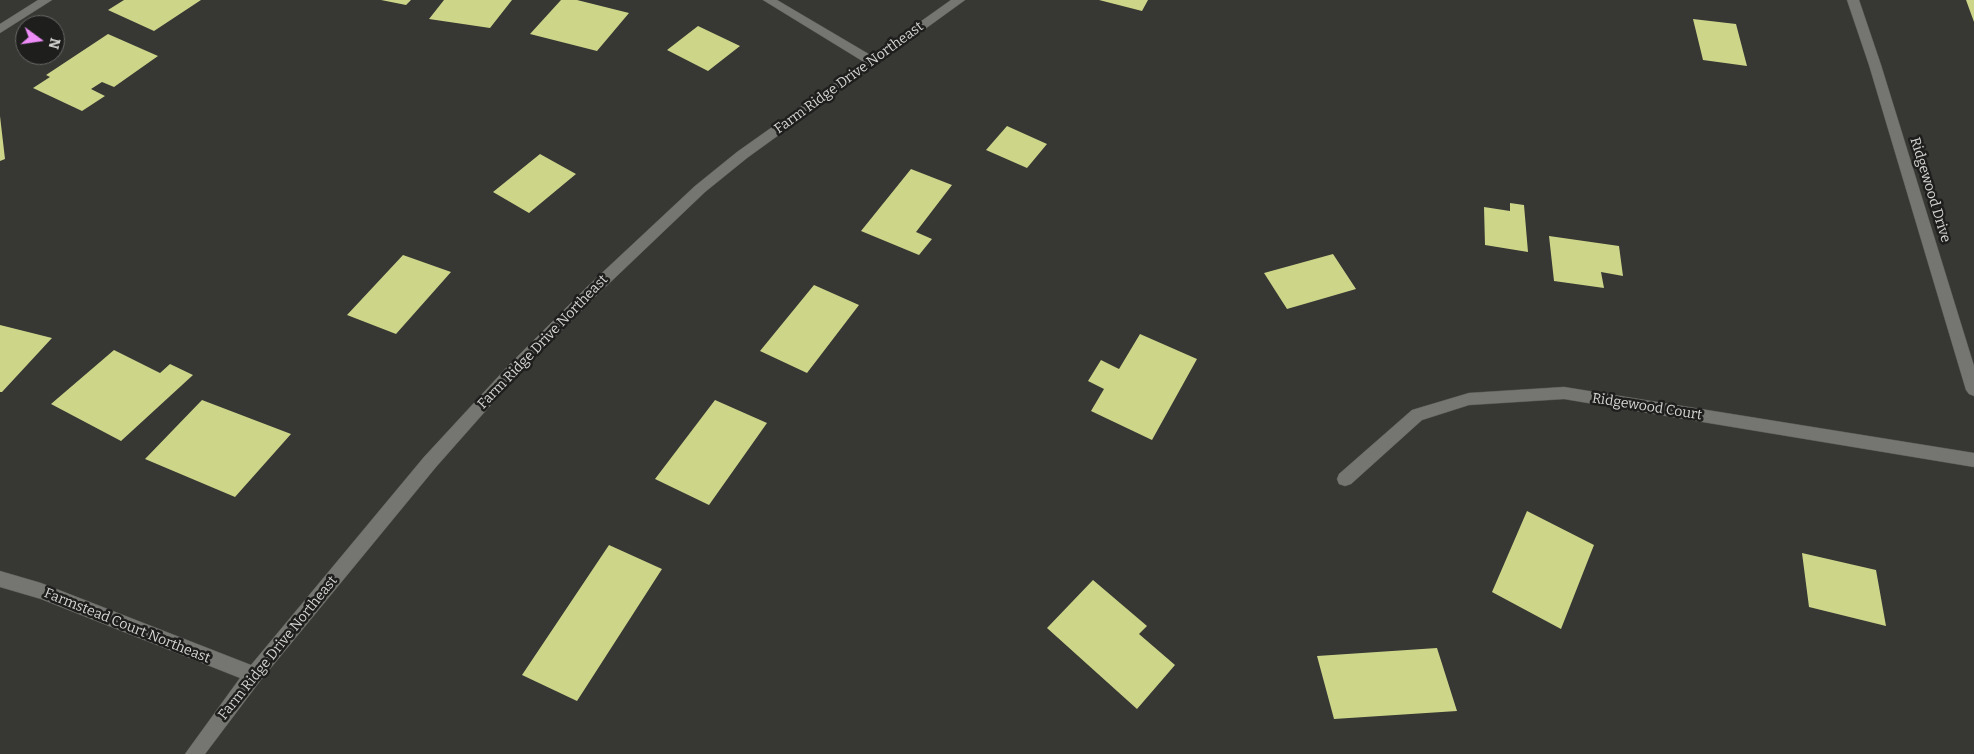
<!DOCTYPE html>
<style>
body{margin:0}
#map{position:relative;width:1974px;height:754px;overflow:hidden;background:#373734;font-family:Bitter,serif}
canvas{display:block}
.north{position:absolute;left:15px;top:15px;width:50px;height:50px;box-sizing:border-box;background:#1e1f1d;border:1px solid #676866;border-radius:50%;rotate:104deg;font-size:14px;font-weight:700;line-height:20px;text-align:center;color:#d5d5d3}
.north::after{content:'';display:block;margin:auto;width:18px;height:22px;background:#ee8cf8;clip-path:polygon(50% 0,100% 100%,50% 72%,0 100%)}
</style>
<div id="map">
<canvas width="1974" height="754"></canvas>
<div class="north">N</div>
</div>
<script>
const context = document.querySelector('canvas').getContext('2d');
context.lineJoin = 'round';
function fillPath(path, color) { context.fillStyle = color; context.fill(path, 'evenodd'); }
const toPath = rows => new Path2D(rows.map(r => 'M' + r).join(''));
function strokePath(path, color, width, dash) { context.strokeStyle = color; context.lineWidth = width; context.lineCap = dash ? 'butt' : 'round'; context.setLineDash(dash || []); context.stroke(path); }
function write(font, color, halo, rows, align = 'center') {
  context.font = font + ' Bitter,serif'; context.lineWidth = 5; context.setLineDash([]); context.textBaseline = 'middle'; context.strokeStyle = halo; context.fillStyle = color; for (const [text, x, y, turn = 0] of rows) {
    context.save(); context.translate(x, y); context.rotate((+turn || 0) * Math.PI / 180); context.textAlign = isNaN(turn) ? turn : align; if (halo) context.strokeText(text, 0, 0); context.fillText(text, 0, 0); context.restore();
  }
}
fillPath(toPath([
 [124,0,201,0,154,31,108,10],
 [381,0,411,0,406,5],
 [444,0,512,0,490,28,429,19],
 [561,0,577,0,629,13,597,51,530,34],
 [1099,0,1148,0,1142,11],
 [1966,0,1974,0,1974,22],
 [1693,19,1736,24,1747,66,1703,60],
 [698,26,740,46,708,71,667,50],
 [108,34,158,56,114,87,102,82,91,89,105,96,82,111,33,88,50,77,46,75],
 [0,116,5,159,0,161],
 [1007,126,1047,144,1027,168,986,150],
 [540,154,576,174,529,213,493,192],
 [911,169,952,185,916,232,932,239,919,255,861,231],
 [1510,203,1524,205,1528,252,1485,245,1484,207,1510,211],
 [1549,236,1619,246,1623,276,1601,272,1604,288,1554,281],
 [1333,254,1356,289,1287,309,1264,273],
 [403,255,451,272,396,334,347,315],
 [814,285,859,305,807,373,760,351],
 [0,325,52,338,2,392,0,392],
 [1140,334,1197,359,1152,440,1091,411,1104,389,1088,381,1101,360,1119,369],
 [114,350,160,373,170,364,193,375,121,441,51,404],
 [202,400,291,434,235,497,145,459],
 [715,400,767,423,709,505,655,479],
 [1527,511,1594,545,1561,629,1492,592],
 [609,545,662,569,577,701,522,675],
 [1802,553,1876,570,1886,626,1809,607],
 [1093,580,1147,626,1139,634,1175,665,1137,709,1047,628],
 [1437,648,1457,711,1334,719,1317,656]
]), '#cdd589');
const minor = toPath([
 [38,0,52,0,0,33,0,24,38,0],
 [763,0,777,0,872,56,951,0,965,0,747,158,705,192,598,294,519,373,436,467,260,681,205,754,185,754,240,678,41,599,0,587,0,571,41,583,251,665,424,457,509,365,588,286,695,186,737,152,864,62,763,0],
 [1847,0,1859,0,1881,65,1974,366,1974,396,1969,394,1966,390,1869,65,1847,0],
 [1564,387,1974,453,1974,467,1564,399,1469,405,1422,420,1351,484,1345,486,1339,484,1337,479,1339,474,1412,410,1469,393,1564,387]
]);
strokePath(minor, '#555652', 1);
fillPath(minor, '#757571');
write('14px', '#d5d5d3', '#1e1f1d', [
 ["Farm Ridge Drive Northeast",849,78,-36],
 ["Ridgewood Drive",1930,190,73],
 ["Farm Ridge Drive Northeast",543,342,-46],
 ["Ridgewood Court",1647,407,9],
 ["Farmstead Court Northeast",127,626,22],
 ["Farm Ridge Drive Northeast",278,648,-51]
]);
</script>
